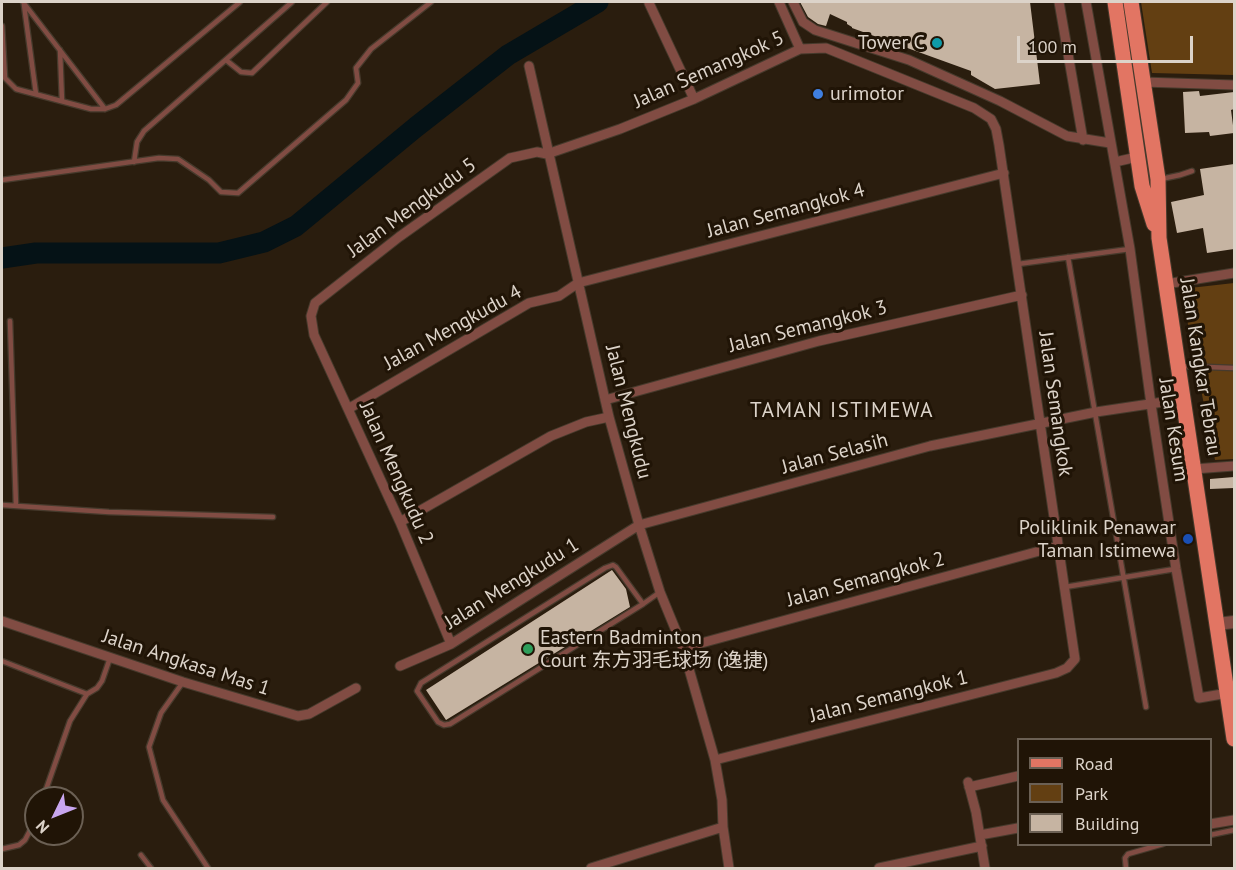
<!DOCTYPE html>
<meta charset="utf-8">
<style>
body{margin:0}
#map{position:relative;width:1236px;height:870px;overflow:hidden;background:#2a1d0e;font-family:"PT Sans",sans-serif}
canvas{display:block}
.frame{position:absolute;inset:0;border:3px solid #dcd3c9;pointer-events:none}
.legend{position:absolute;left:1017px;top:738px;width:195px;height:108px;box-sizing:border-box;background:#201406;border:2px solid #6b6054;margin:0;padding:8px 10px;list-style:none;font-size:18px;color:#dcd3c9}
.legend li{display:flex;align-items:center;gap:12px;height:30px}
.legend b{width:30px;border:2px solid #6b6054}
.north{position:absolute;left:24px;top:786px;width:60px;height:60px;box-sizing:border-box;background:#201406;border:2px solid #6b6054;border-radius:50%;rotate:227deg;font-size:16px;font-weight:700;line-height:24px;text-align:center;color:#dcd3c9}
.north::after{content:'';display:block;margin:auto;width:21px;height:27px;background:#c8a6ef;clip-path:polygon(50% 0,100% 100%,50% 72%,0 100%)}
.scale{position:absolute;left:1017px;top:36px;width:176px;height:27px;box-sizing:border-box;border:3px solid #dcd3c9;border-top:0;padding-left:8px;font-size:18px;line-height:21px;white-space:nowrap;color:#dcd3c9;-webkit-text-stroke:4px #201406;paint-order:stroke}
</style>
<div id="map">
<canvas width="1236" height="870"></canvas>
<div class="frame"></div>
<ul class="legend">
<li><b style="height:8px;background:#e27563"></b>Road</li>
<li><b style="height:16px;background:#633f12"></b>Park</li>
<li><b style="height:16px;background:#c6b4a2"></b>Building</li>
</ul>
<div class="north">N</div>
<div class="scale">100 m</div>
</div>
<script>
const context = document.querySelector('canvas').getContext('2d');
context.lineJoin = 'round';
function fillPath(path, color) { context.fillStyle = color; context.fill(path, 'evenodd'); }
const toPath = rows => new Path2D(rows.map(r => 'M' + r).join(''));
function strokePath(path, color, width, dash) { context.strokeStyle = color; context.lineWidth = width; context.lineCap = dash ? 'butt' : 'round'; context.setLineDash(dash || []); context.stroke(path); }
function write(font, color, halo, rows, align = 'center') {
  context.font = font + ' "PT Sans","Noto Sans SC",sans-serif'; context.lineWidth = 6; context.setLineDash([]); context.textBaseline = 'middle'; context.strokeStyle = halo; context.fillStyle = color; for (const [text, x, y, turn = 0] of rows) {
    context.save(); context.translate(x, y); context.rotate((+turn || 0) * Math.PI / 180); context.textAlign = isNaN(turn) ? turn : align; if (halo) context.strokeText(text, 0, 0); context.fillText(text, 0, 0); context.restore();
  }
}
fillPath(toPath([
 [1141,2,1234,2,1234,75,1152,73],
 [1234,283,1234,459,1215,460,1181,289]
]), '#633f12');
strokePath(toPath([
 [2,258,36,253,219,253,264,242,296,226,416,127,508,55,598,2]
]), '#051216', 21);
fillPath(toPath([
 [800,2,1030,2,1040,84,995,89,971,75,971,71,852,28,852,27,847,24,847,22,830,14,826,26,818,24,808,17],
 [1199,91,1200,96,1234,92,1234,109,1231,110,1234,133,1210,136,1209,132,1185,133,1183,92],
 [1234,164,1234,249,1207,253,1203,228,1177,233,1171,202,1204,195,1200,169],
 [1234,477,1234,488,1210,489,1210,479],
 [612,570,626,589,630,607,446,720,426,690]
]), '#c6b4a2');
const service = toPath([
 [23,2,105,109],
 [24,5,36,94],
 [2,26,5,78,16,89,91,109,105,109,116,105,240,2],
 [60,50,62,101],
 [226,60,241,72,252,73,327,2],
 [134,162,137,142,144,131,292,2],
 [1161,179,1180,175,1192,171],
 [2,180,159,158,178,159,209,180,221,192,238,193,346,100,358,83,356,68,371,49,431,2],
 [1068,257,1146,707],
 [1018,264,1130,249],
 [10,321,16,506],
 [1180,366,1234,368],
 [2,505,109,512,273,517],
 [1065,587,1175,569],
 [643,604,450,724,444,725,438,722,417,691,421,683,605,568,613,565,616,567,643,604,660,592],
 [2,661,87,694],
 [183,682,161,713,149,747,163,800,208,868],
 [43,798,70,721,87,694,97,688,102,681,110,658],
 [1210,835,1234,830],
 [2,849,19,845,25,840,36,819],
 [141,855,151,868],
 [1126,868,1125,858,1128,854,1163,844]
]);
const minor = toPath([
 [779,2,800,49],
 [793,2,803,22,815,30,909,60,1000,101,1067,136,1110,143],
 [1059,2,1083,140],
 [1086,2,1130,249,1151,404,1176,569,1199,698,1228,693],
 [649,3,694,99],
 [529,66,609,417,639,525,660,592,683,648,715,760,722,800,723,827,729,868],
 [1143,82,1234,85],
 [1115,162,1137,157],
 [1166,284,1234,273],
 [605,400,819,341,1022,295],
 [348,409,529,303,559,296,578,283,1004,173],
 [1194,469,1234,466],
 [400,522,551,436,586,422,609,417],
 [2,621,183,682,298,716,309,714,356,688],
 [451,644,400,522,314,335,311,316,315,303,399,237,510,158,537,152,547,154,620,129,694,99,800,49,826,48,974,108,991,119,996,129,999,145,1075,659,1067,668,1056,673,715,760],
 [683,648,1058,546],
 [400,666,451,644,639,525,930,446,1096,412,1183,399],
 [968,782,976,812,985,868],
 [969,787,1018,776],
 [1210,824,1234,820],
 [980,835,1018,828],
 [591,868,723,827],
 [879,868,982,846]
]);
const tertiary = toPath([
 [1217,624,1234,622]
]);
const primary = toPath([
 [1115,2,1142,186,1154,224],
 [1131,2,1158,179,1159,238,1234,739]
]);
strokePath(service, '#463a2c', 7);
strokePath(minor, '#463a2c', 11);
strokePath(tertiary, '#463a2c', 14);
strokePath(primary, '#463a2c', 17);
strokePath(service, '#814c43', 4.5);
strokePath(minor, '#814c43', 9);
strokePath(tertiary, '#814c43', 12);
strokePath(primary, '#e27563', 15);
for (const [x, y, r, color] of [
 [937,43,6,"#0f9aa8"],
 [818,94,6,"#3f7fe0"],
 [1188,539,6,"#1a4fb4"],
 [528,649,6,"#2e9e5b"]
]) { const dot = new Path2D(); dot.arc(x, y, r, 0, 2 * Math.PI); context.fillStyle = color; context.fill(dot); strokePath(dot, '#201406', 2); }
write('20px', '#dcd3c9', '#201406', [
 ["Tower C",925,43],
 ["urimotor",830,94,"left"],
 ["Poliklinik Penawar",1176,528],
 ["Taman Istimewa",1176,551],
 ["Eastern Badminton",540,638,"left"],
 ["Court 东方羽毛球场 (逸捷)",540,661,"left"]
], 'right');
write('20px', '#dcd3c9', '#201406', [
 ["Jalan Semangkok 5",709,70,-24],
 ["Jalan Mengkudu 5",412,208,-36],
 ["Jalan Semangkok 4",786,211,-15],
 ["Jalan Semangkok 3",808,327,-14],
 ["Jalan Mengkudu 4",453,328,-29],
 ["Jalan Kangkar Tebrau",1200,367,81],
 ["Jalan Semangkok",1055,404,82],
 ["Jalan Mengkudu",628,412,76],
 ["Jalan Kesum",1173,430,81],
 ["Jalan Selasih",835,454,-15],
 ["Jalan Mengkudu 2",396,473,66],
 ["Jalan Semangkok 2",866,580,-15],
 ["Jalan Mengkudu 1",512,584,-32],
 ["Jalan Angkasa Mas 1",186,663,18],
 ["Jalan Semangkok 1",889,697,-14]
]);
context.letterSpacing = '1.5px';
write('21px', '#dcd3c9', '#201406', [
 ["TAMAN ISTIMEWA",842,411]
]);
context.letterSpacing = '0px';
</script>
